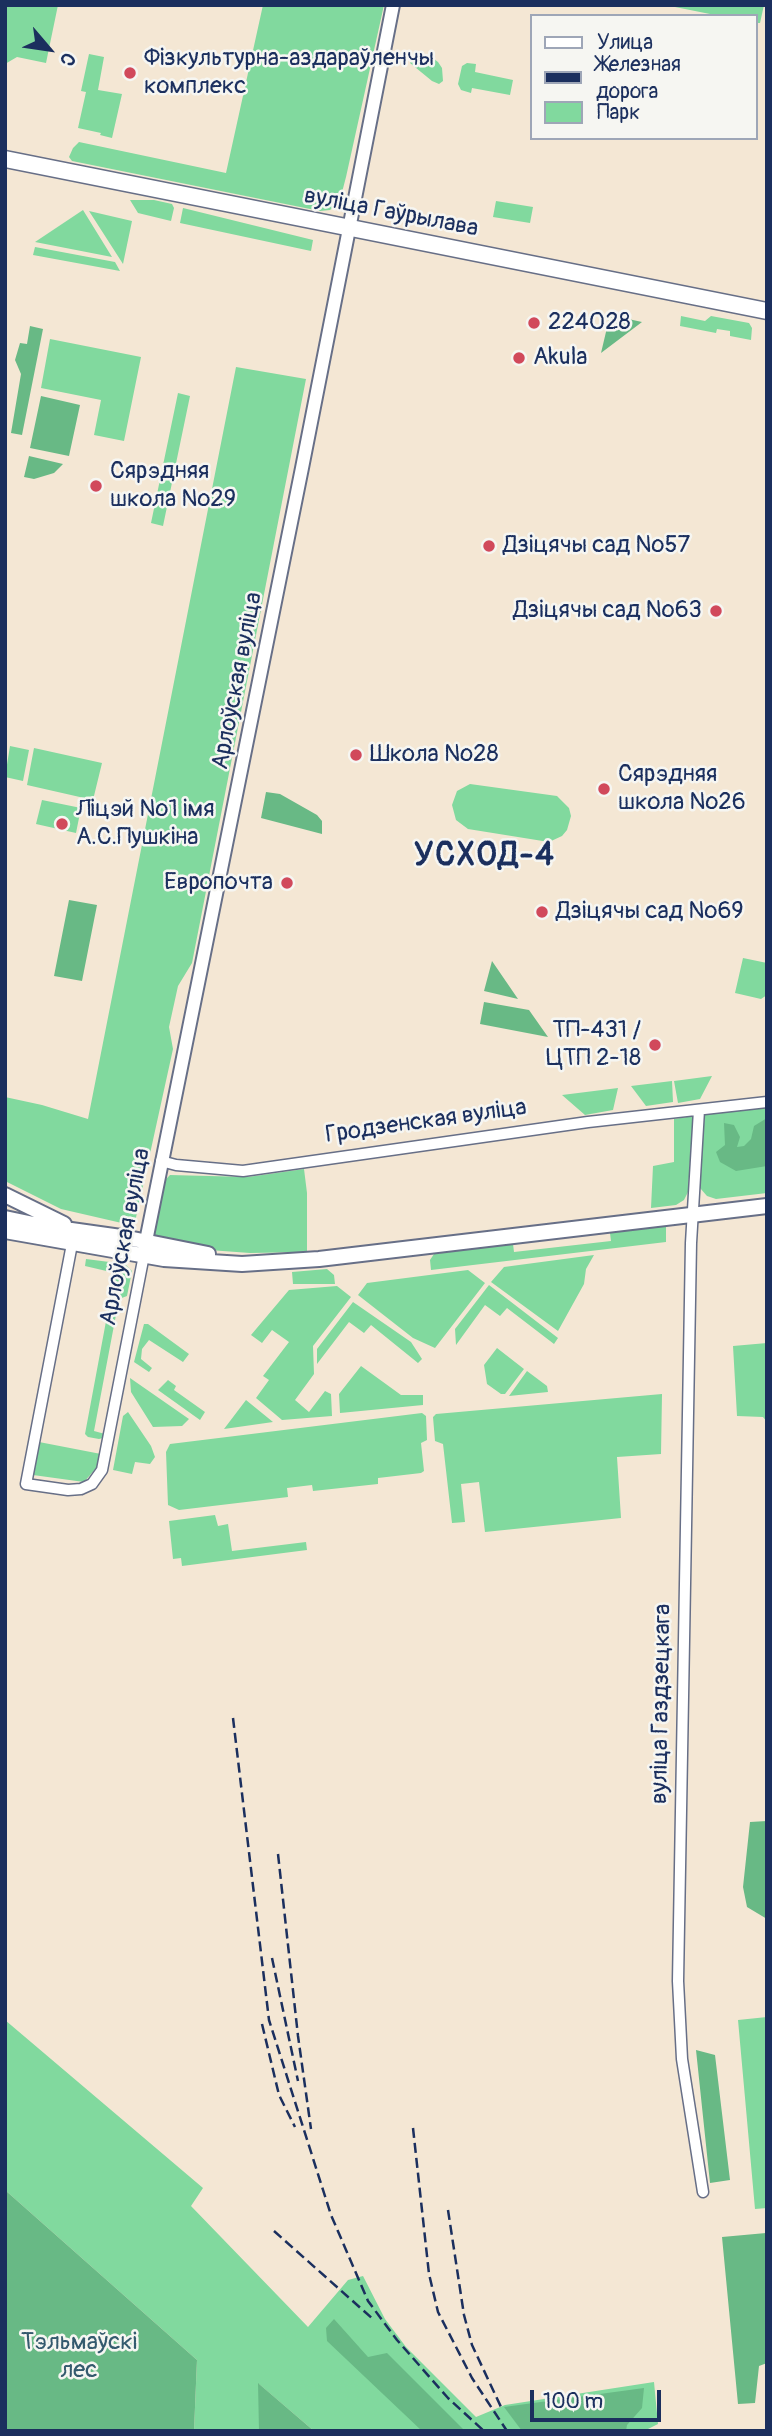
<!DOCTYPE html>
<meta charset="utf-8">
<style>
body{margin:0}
#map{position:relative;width:772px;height:2436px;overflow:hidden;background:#f4e7d4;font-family:Pangolin,sans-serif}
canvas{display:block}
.frame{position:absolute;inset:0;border:7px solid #1b2f5e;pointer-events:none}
.legend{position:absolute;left:530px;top:14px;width:228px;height:126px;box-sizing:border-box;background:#f6f6f2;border:2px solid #9ea6b7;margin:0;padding:9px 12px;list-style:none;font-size:21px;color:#1b2f5e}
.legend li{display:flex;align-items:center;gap:14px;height:35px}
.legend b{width:35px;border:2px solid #9ea6b7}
.north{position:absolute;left:14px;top:14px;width:70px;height:70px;-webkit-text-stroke:5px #f6f6f2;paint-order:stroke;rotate:119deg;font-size:19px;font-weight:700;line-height:28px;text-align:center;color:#1b2f5e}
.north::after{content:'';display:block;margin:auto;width:24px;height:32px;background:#1b2f5e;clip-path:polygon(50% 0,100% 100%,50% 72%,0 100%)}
.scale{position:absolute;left:530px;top:2390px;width:131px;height:32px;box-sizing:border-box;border:4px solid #1b2f5e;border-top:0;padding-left:9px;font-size:21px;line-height:24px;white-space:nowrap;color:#1b2f5e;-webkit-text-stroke:5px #f6f6f2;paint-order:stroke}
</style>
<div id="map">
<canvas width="772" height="2436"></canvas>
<div class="frame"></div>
<ul class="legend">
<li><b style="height:9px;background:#fff"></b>Улица</li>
<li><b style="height:9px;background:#1b2f5e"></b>Железная дорога</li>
<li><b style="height:19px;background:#81d99e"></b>Парк</li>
</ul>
<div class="north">С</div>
<div class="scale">100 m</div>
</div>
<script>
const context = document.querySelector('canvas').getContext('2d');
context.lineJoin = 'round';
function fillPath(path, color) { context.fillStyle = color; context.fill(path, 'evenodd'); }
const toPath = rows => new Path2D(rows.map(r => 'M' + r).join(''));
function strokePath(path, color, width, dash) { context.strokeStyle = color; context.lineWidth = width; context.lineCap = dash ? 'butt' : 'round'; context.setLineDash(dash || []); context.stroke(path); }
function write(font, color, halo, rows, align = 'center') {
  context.font = font + ' Pangolin,sans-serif'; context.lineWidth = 5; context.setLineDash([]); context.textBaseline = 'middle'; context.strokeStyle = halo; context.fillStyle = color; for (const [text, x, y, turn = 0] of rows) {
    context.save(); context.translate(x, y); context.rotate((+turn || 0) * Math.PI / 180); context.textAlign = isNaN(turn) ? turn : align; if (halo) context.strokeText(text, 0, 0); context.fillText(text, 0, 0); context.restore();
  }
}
fillPath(toPath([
 [5,5,58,5,46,63,17,57,5,64],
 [263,5,384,5,346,177,340,200,330,210,320,211,72,161,69,157,73,148,79,142,226,173],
 [675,5,764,5,760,23,756,23,756,16,720,16,675,7],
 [89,54,104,57,98,90,122,94,112,138,100,135,101,133,78,128,86,92,81,91],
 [416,54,430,56,438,62,442,68,443,81,439,84,432,81,410,63],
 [467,63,476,64,475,72,513,80,510,95,472,88,471,93,461,90,458,84,462,66],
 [130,200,154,200,172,204,174,208,171,221,138,213],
 [496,201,533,207,530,223,493,217],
 [183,208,313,240,311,251,180,223],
 [83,210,112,257,35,242],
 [89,211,132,221,123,264],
 [35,247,115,262,120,271,33,255],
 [681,316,705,321,711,316,749,323,752,328,751,340,730,336,730,331,717,329,716,333,680,326],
 [50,339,141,357,124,441,94,435,101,400,41,388],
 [236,367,306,379,192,963,178,986,169,1027,173,1049,135,1222,126,1224,61,1209,5,1181,5,1097,42,1105,88,1119],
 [178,393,190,396,163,526,151,523],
 [10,746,29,750,23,781,5,777],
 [34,748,102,763,93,800,27,785],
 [470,784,557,796,569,808,571,816,567,830,562,836,549,842,468,829,456,820,452,805,457,791],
 [42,800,81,808,76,833,36,824],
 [743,958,767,963,767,995,761,999,735,993],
 [712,1076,700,1099,678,1103,674,1081],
 [672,1081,673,1102,646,1106,631,1086],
 [618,1088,613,1110,585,1115,562,1095],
 [767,1107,767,1193,716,1199,707,1196,700,1188,703,1114],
 [693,1116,688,1192,684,1200,676,1205,651,1208,653,1166,674,1162,674,1119],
 [304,1169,307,1193,307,1252,250,1253,209,1250,159,1241,154,1233,163,1182,170,1175,248,1177],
 [666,1226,666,1242,431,1270,430,1260,434,1254,513,1244,514,1252,611,1241,610,1233],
 [594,1255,586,1269,584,1284,558,1331,491,1282,504,1267],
 [86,1259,125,1264,132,1271,127,1296,119,1299,94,1431,105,1434,103,1438,99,1439,88,1437,85,1434,115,1273,85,1266],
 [327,1269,334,1275,335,1284,293,1284,292,1272],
 [468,1270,485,1283,435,1348,413,1338,358,1295,367,1283],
 [489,1285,558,1338,554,1344,507,1308,500,1316,485,1305,456,1345,455,1329],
 [337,1286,351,1297,313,1346,314,1374,295,1400,309,1412,325,1391,331,1394,332,1416,282,1420,256,1398,269,1380,263,1376,289,1342,272,1330,262,1343,251,1335,289,1290],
 [353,1302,411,1342,422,1359,418,1363,371,1325,364,1333,349,1322,317,1364,317,1349],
 [144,1324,148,1324,189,1354,183,1362,149,1340,142,1349,141,1359,152,1368,149,1372,134,1362],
 [767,1343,767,1422,763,1417,737,1416,733,1346],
 [497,1348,524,1369,505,1394,501,1394,487,1384,484,1365],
 [361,1366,401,1395,423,1395,423,1405,340,1413,339,1394],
 [527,1371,547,1386,548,1392,509,1396],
 [130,1378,189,1419,182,1426,153,1427,131,1392],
 [168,1380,176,1386,174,1390,205,1412,200,1420,158,1390],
 [662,1394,661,1454,617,1457,621,1518,485,1532,479,1482,461,1484,465,1522,452,1523,443,1444,435,1441,433,1417,436,1414],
 [246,1400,273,1422,224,1429],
 [128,1412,151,1446,155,1457,150,1464,135,1462,132,1474,113,1470,123,1416],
 [422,1413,426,1416,427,1440,421,1443,424,1471,421,1473,378,1478,378,1484,313,1491,312,1485,287,1488,288,1497,179,1510,168,1505,166,1452,170,1444],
 [39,1442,101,1454,97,1467,84,1482,33,1475],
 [215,1515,218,1526,228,1524,232,1551,306,1542,307,1550,182,1566,181,1558,173,1559,169,1521],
 [767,2017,767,2208,755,2209,738,2020],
 [5,2020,203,2188,191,2206,308,2327,348,2280,363,2276,385,2319,406,2347,476,2417,505,2405,654,2382,658,2424,644,2431,314,2431,259,2384,259,2431,194,2431,197,2360,5,2190]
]), '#81d99e');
fillPath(toPath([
 [610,315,642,322,601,353],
 [30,326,43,329,22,435,11,433,21,374,15,360,20,343,27,344],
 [41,396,80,405,69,456,30,448],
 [29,456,63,464,54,473,34,479,24,477],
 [266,792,280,794,317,815,322,821,322,834,261,818],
 [69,900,97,905,82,981,54,976],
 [492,961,518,999,484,991],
 [484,1002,529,1010,548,1037,480,1024],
 [767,1118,767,1166,736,1171,720,1162,716,1152,725,1145,724,1123,734,1125,740,1137,737,1147,744,1146,751,1139,754,1126],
 [767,1821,767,1919,747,1907,743,1887,750,1822],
 [696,2050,715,2055,730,2180,710,2183],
 [5,2190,197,2360,194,2431,5,2431],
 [766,2233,767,2363,759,2366,755,2403,738,2404,722,2237],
 [334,2319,368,2357,387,2353,465,2431,422,2431,327,2341,326,2328],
 [258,2383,314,2431,259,2431],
 [644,2388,642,2408,627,2425,626,2431,522,2431,504,2407]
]), '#68b985');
const minor = toPath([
 [699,1110,691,1243,678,1981,682,2059,703,2192],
 [161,1161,176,1165,243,1171,588,1122,767,1102],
 [72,1244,26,1484,68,1490,81,1489,92,1484,102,1470,144,1255]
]);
const tertiary = toPath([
 [144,1251,302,468,393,5]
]);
const secondary = toPath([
 [5,1195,64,1224],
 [5,1218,43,1226,128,1238,208,1254],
 [5,1231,164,1259,242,1264,319,1259,767,1206]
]);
const primary = toPath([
 [5,159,767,311]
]);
strokePath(minor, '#676f87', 13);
strokePath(tertiary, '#676f87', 16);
strokePath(secondary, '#676f87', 18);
strokePath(primary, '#676f87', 19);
strokePath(minor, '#fff', 10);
strokePath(tertiary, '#fff', 12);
strokePath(secondary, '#fff', 14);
strokePath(primary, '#fff', 16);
strokePath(toPath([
 [233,1718,269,2020,331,2215,368,2301,397,2340,448,2398,484,2431],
 [278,1854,298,2036,311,2129],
 [272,1958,298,2081],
 [262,2024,279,2095,295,2127],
 [413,2128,429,2274,438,2312,472,2378,507,2431],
 [448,2210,464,2315,472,2345,501,2407],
 [274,2231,374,2320]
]), '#1b2f5e', 2.5, [10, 5]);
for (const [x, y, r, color] of [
 [130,73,7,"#d1495b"],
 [534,323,7,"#d1495b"],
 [519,358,7,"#d1495b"],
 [96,486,7,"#d1495b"],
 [489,546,7,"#d1495b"],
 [716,611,7,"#d1495b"],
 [356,755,7,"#d1495b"],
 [604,789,7,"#d1495b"],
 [62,824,7,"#d1495b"],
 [287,883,7,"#d1495b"],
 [542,912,7,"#d1495b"],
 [655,1045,7,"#d1495b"]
]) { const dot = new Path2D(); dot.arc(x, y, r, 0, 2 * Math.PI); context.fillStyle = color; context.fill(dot); strokePath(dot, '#f6f6f2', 2.5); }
write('24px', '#1b2f5e', '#f6f6f2', [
 ["Фізкультурна-аздараўленчы",144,59],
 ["комплекс",144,87],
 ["224028",548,323],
 ["Akula",533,358],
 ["Сярэдняя",110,472],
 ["школа №29",110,500],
 ["Дзіцячы сад №57",503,546],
 ["Дзіцячы сад №63",702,611,"right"],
 ["Школа №28",370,755],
 ["Сярэдняя",618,775],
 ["школа №26",618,803],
 ["Ліцэй №1 імя",76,810],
 ["А.С.Пушкіна",76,838],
 ["Европочта",273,883,"right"],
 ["Дзіцячы сад №69",556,912],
 ["ТП-431 /",641,1031,"right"],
 ["ЦТП 2-18",641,1059,"right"]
], 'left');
write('24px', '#1b2f5e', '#f6f6f2', [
 ["вуліца Гаўрылава",391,213,11],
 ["Арлоўская вуліца",238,681,-79],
 ["Гродзенская вуліца",426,1122,-8],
 ["Арлоўская вуліца",126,1237,-79],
 ["вуліца Газдзецкага",662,1704,-89]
]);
write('24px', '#345a6e', '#f6f6f2', [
 ["Тэльмаўскі",79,2343],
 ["лес",79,2371]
]);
context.letterSpacing = '2px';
write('bold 32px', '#1b2f5e', '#f6f6f2', [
 ["УСХОД-4",485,857]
]);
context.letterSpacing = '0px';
</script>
